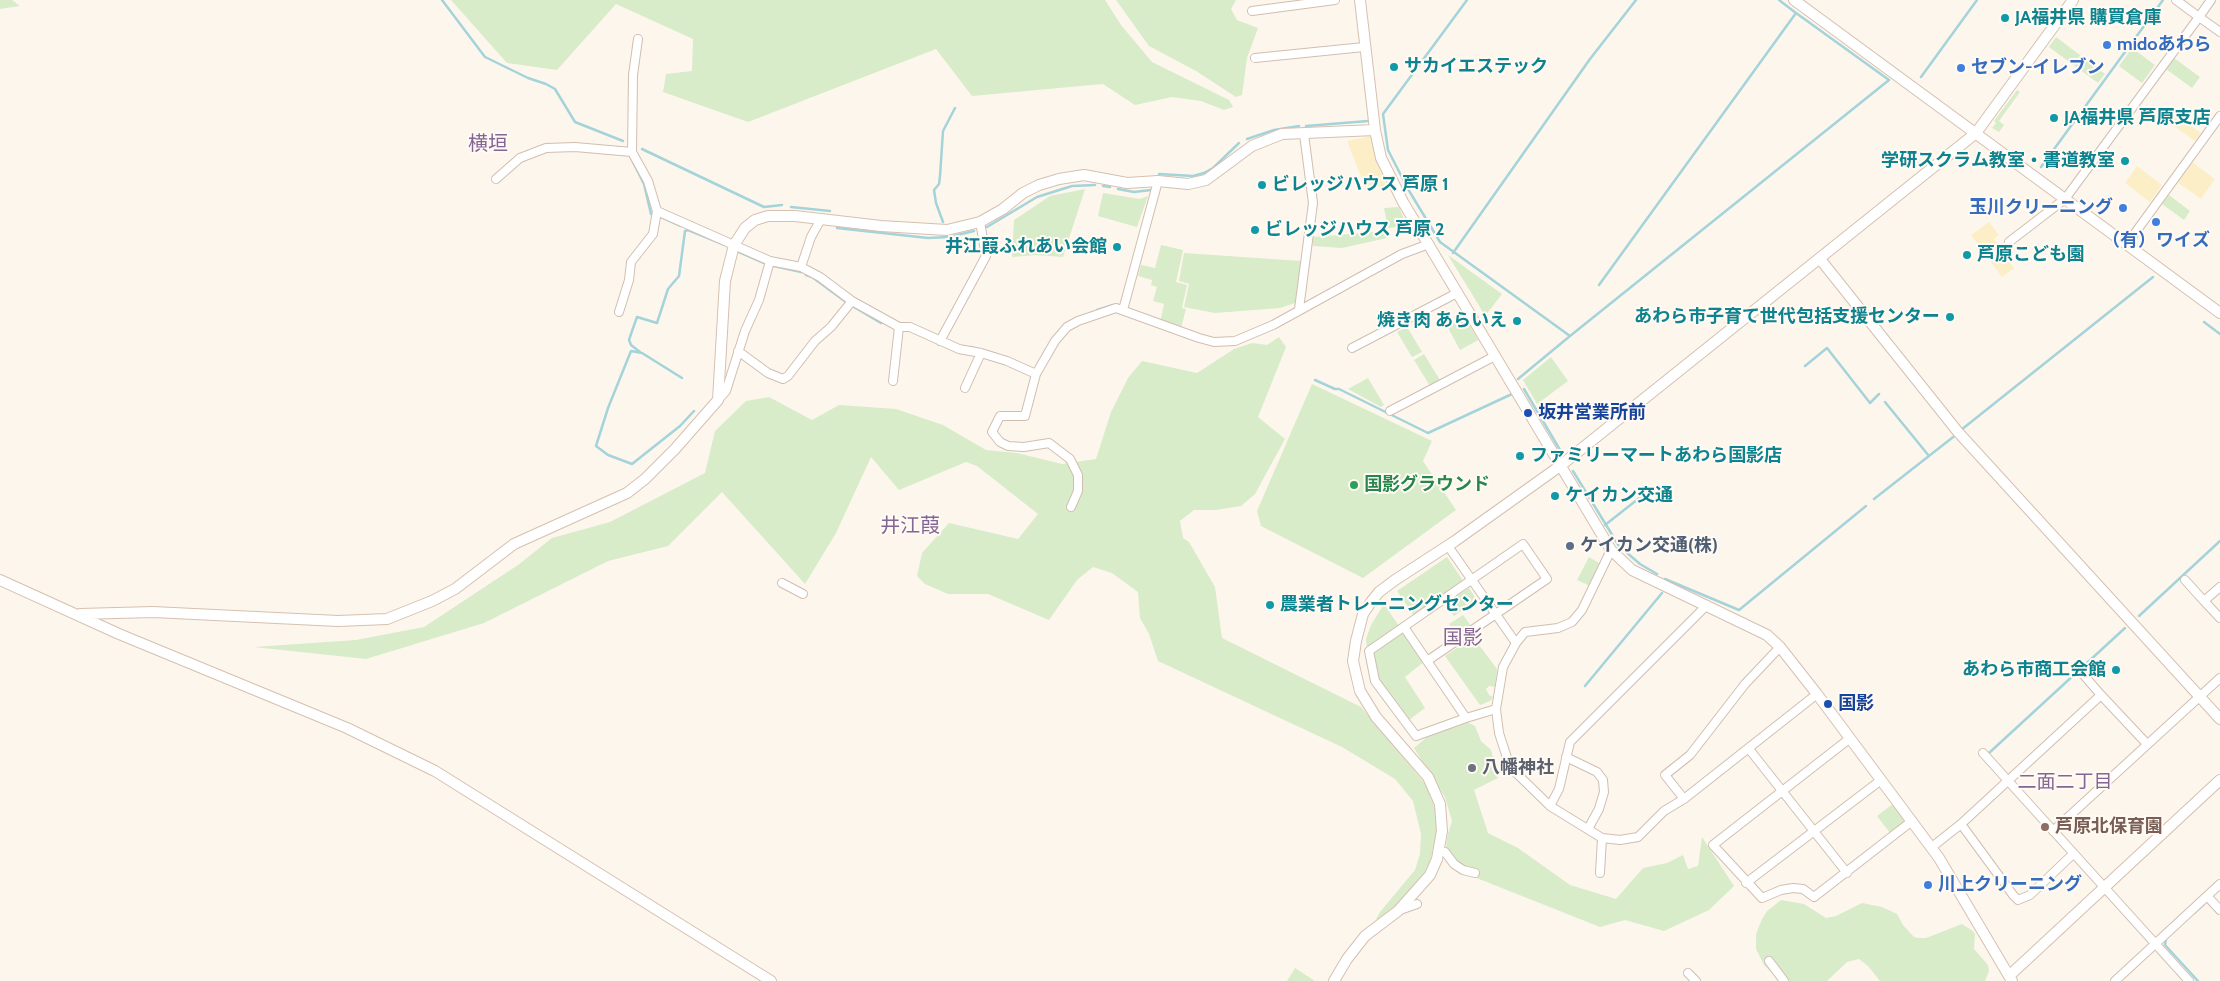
<!DOCTYPE html>
<meta charset="utf-8">
<style>
body{margin:0}
canvas{display:block;background:#fdf6ec}
</style>
<canvas width="2220" height="981"></canvas>
<script>
const context = document.querySelector('canvas').getContext('2d');
context.lineJoin = 'round';
function fillPath(path, color) { context.fillStyle = color; context.fill(path, 'evenodd'); }
const toPath = rows => new Path2D(rows.map(r => 'M' + r).join(''));
function strokePath(path, color, width, dash) { context.strokeStyle = color; context.lineWidth = width; context.lineCap = dash ? 'butt' : 'round'; context.setLineDash(dash || []); context.stroke(path); }
function write(font, color, halo, rows, align = 'center') {
  context.font = font + ' Cabin,"Noto Sans JP",sans-serif'; context.lineWidth = 4; context.setLineDash([]); context.textBaseline = 'middle'; context.strokeStyle = halo; context.fillStyle = color; for (const [text, x, y, turn = 0] of rows) {
    context.save(); context.translate(x, y); context.rotate((+turn || 0) * Math.PI / 180); context.textAlign = isNaN(turn) ? turn : align; if (halo) context.strokeText(text, 0, 0); context.fillText(text, 0, 0); context.restore();
  }
}
fillPath(toPath([
 [0,0,12,0,20,6,0,9],
 [451,0,1105,0,1121,25,1152,62,1229,100,1233,107,1224,110,1201,101,1172,97,1135,105,1103,84,972,96,936,49,748,122,663,92,666,74,692,71,693,39,616,4,557,70,507,63],
 [1116,0,1236,0,1231,9,1237,20,1258,28,1247,58,1242,95,1236,97,1196,71,1149,46],
 [2056,37,2105,74,2098,83,2049,47],
 [2132,48,2155,65,2142,83,2119,66],
 [2174,58,2200,77,2192,88,2166,69],
 [2017,90,2020,92,1999,121,2004,125,1999,132,1992,128,1996,123,1994,121],
 [1085,189,1063,257,1036,255,1012,257,1014,220,1050,196],
 [1103,193,1140,199,1148,196,1137,227,1098,216],
 [2169,195,2190,211,2184,220,2162,204],
 [1399,207,1407,226,1388,228,1384,208],
 [1386,231,1387,238,1342,248,1313,246,1313,237],
 [1161,245,1183,250,1176,282,1187,285,1182,308,1186,309,1181,328,1160,323,1164,304,1153,301,1157,287,1151,285,1152,280,1138,276,1141,265,1155,268],
 [1184,253,1301,261,1295,303,1280,308,1215,313,1184,307,1189,284,1179,281],
 [1448,255,1502,294,1485,316,1478,304],
 [1464,316,1478,340,1460,350,1447,326],
 [1407,327,1422,352,1412,357,1397,332],
 [1279,337,1286,347,1258,417,1285,439,1255,494,1241,506,1216,510,1194,510,1180,521,1183,538,1189,542,1215,587,1222,638,1361,707,1426,785,1436,811,1437,829,1431,858,1421,880,1392,912,1378,920,1376,919,1380,912,1415,870,1420,854,1421,834,1413,801,1395,779,1342,747,1158,661,1149,634,1140,618,1138,592,1112,573,1093,567,1077,580,1049,620,988,594,948,594,925,584,917,576,922,553,949,523,1018,539,1038,514,977,466,966,462,899,490,871,457,836,533,805,584,722,492,668,546,608,561,484,623,366,659,254,647,356,640,424,627,518,565,552,538,610,522,705,473,715,431,746,401,769,397,812,420,839,405,896,409,943,425,986,450,1017,453,1062,464,1096,459,1111,412,1128,378,1142,361,1197,373,1234,349,1252,343,1267,345],
 [1424,354,1440,380,1430,386,1414,360],
 [1551,357,1568,381,1537,404,1523,380],
 [1368,378,1384,405,1381,407,1348,389],
 [1312,384,1432,441,1423,461,1456,510,1363,578,1261,526,1257,511],
 [1447,557,1464,582,1414,616,1397,591],
 [1589,557,1599,563,1590,586,1577,580],
 [1469,588,1477,600,1454,616,1445,604],
 [1384,604,1399,626,1367,649,1366,639,1371,625],
 [1463,615,1472,627,1457,637,1449,624],
 [1403,631,1425,661,1405,677,1425,708,1409,720,1378,680,1373,654],
 [1473,637,1497,669,1495,687,1489,686,1486,689,1489,695,1493,697,1490,701,1480,705,1445,656],
 [1467,722,1475,726,1481,741,1491,750,1498,778,1474,790,1488,833,1518,848,1570,885,1616,899,1643,868,1667,863,1683,855,1688,869,1698,866,1702,837,1734,886,1709,910,1664,931,1625,920,1600,927,1464,873,1446,849,1447,837,1452,821,1445,797,1414,748,1428,736],
 [1893,804,1905,821,1890,833,1877,816],
 [1781,900,1804,904,1826,918,1836,916,1862,903,1882,907,1897,914,1903,925,1914,937,1918,938,1926,938,1962,924,1973,931,1975,934,1974,949,1988,965,1989,971,1985,981,1880,981,1868,966,1859,959,1847,962,1827,981,1789,981,1772,973,1764,965,1756,949,1756,934,1762,919,1767,911],
 [1295,968,1315,981,1287,981]
]), '#d8ecc9');
fillPath(toPath([
 [2174,114,2201,133,2195,141,2168,122],
 [1371,136,1377,162,1386,185,1366,189,1347,141],
 [2192,162,2215,179,2201,199,2177,182],
 [2137,166,2162,185,2150,202,2125,183],
 [1989,222,1999,235,1994,239,2014,268,2002,277,1971,235]
]), '#fcefc7');
strokePath(toPath([
 [442,0,485,57,528,78,546,84,555,89,575,122,623,141],
 [1467,0,1383,114,1388,150,1408,189,1440,242,1570,336,1518,379],
 [1921,77,1977,0],
 [1306,126,1368,121],
 [1247,139,1274,130,1299,126],
 [642,149,764,207,782,205],
 [629,154,644,184,651,214],
 [2041,167,2163,0],
 [1159,174,1193,176,1204,173,1213,168,1239,143],
 [1103,186,1110,187],
 [1118,189,1134,192,1151,190],
 [791,207,830,211],
 [659,216,681,226],
 [943,222,936,203,934,190,939,184,940,176,943,131,955,108],
 [987,227,1037,197,1072,186,1095,185],
 [837,228,928,238,949,237,974,231],
 [739,252,764,263],
 [1453,253,1590,59,1636,0],
 [774,266,801,272],
 [806,275,812,277,846,302],
 [1599,285,1796,13,1779,0],
 [854,307,881,323],
 [1097,310,1113,305],
 [2204,322,2220,334],
 [1570,336,1889,80,1796,13],
 [970,347,996,354],
 [640,352,631,345,629,340,631,334,637,317,657,323,668,289,679,276,685,231,688,230,725,245],
 [1805,366,1827,348,1870,403,1879,394],
 [682,378,642,353,631,351,608,408,596,446,608,455,632,464,680,426,694,411],
 [1315,380,1335,389,1339,389,1428,433,1512,394],
 [1524,389,1560,450],
 [1885,402,1929,456],
 [1961,430,2153,277],
 [1573,471,1619,546,1640,564,1657,574],
 [1874,499,1957,434],
 [1605,525,1647,492],
 [1665,579,1739,610,1866,506],
 [2139,616,2220,541],
 [1585,686,1662,593],
 [1989,753,2125,628],
 [2212,896,2220,889],
 [2194,913,2204,904],
 [2166,938,2165,945,2198,981]
]), '#a5d3da', 2.5);
const street = toPath([
 [2176,0,2199,17,2211,0],
 [1252,11,1335,0],
 [638,39,633,75,632,152,648,181,657,211,770,261,801,267,820,277,852,301,899,327,910,327,959,349,981,353,1007,361,1036,374],
 [1255,58,1364,47],
 [496,179,520,158,546,148,575,147,632,152],
 [2009,242,2065,199,2199,17,2220,32],
 [2127,244,2220,116],
 [801,267,811,237,821,219],
 [1299,309,1313,203,1304,134],
 [1123,310,1158,181],
 [619,312,629,280,631,262,653,234,657,211],
 [940,341,986,256,980,222],
 [1352,348,1457,293],
 [738,351,768,373,783,379,788,376,815,341,831,327,852,301],
 [893,381,899,327],
 [965,388,981,353],
 [718,400,726,391,745,331,759,300,770,261],
 [1390,411,1495,356],
 [1071,507,1078,491,1078,475,1070,459,1049,443,1024,447,1008,446,1000,442,992,432,1000,416,1025,416,1036,374,1055,341,1067,327,1078,321,1116,308,1199,338,1214,342,1235,341,1273,325,1402,254,1429,244],
 [1448,546,1516,643],
 [1611,550,1582,610,1572,622,1558,628,1525,632,1516,643,1503,667,1496,709,1499,733,1510,767,1550,806,1602,838,1620,840,1638,837,1664,811,1684,799,1817,694],
 [2185,580,2204,601],
 [782,583,803,594],
 [2220,587,2204,601,2220,618],
 [1404,627,1466,718],
 [1427,661,1547,579,1523,544,1369,651,1375,681,1416,736,1466,718,1496,709],
 [2081,672,2101,695],
 [1849,739,1713,845,1762,898,1781,890,1793,888,1803,889,1814,897,1912,821],
 [1749,749,1847,873],
 [1983,753,2189,981],
 [1566,757,1597,772,1603,780,1604,792,1599,809,1588,829],
 [1684,799,1665,775,1690,755,1745,684,1780,647],
 [1550,806,1559,789,1570,742,1707,605],
 [1961,824,2013,895,2018,900,2030,895,2073,854],
 [2053,831,2220,678],
 [1932,847,1961,824,2101,695,2147,744],
 [1445,852,1454,864,1463,870,1475,873],
 [1600,873,1602,838],
 [1746,883,1881,780],
 [2207,896,2220,910],
 [1400,910,1417,904],
 [1769,961,1784,981],
 [1688,973,1696,981],
 [2115,981,2220,884]
]);
const secondary = toPath([
 [1360,0,1375,130,1381,158,1403,202,1611,550,1632,570,1767,635,1780,647,1817,694,1939,858,2012,981],
 [1794,0,2220,313],
 [1820,259,1958,432,2220,719],
 [0,580,119,634,347,728,435,771,771,981],
 [80,614,153,612,338,621,387,619,432,601,455,589,514,544,627,493,645,479,675,449,718,400,725,281,734,245,745,228,755,220,768,216,795,216,881,226,947,230,980,222,1003,209,1023,193,1039,185,1059,179,1084,175,1127,183,1158,181,1188,184,1206,180,1252,146,1282,134,1375,130],
 [2009,976,2220,780],
 [1334,981,1347,959,1365,936,1398,911,1430,875,1437,859,1442,831,1440,804,1428,777,1376,717,1360,691,1353,661,1356,641,1363,614,1371,602,1379,592,1395,580,1455,541,1560,466,1976,133,2073,0]
]);
strokePath(street, '#d1beb0', 10);
strokePath(secondary, '#d6c0b0', 12);
strokePath(street, '#fff', 8);
strokePath(secondary, '#fff', 10);
for (const [x, y, r, color] of [
 [2005,18,5,"#0f9aa8"],
 [2107,45,5,"#3f7fe0"],
 [1394,67,5,"#0f9aa8"],
 [1961,68,5,"#3f7fe0"],
 [2054,118,5,"#0f9aa8"],
 [2125,161,5,"#0f9aa8"],
 [1262,185,5,"#0f9aa8"],
 [2123,208,5,"#3f7fe0"],
 [2156,222,5,"#3f7fe0"],
 [1255,230,5,"#0f9aa8"],
 [1117,247,5,"#0f9aa8"],
 [1967,255,5,"#0f9aa8"],
 [1950,317,5,"#0f9aa8"],
 [1517,321,5,"#0f9aa8"],
 [1528,413,5,"#1a4fb4"],
 [1520,456,5,"#0f9aa8"],
 [1354,485,5,"#2e9e5b"],
 [1555,496,5,"#0f9aa8"],
 [1570,546,5,"#5c6f8a"],
 [1270,605,5,"#0f9aa8"],
 [2116,670,5,"#0f9aa8"],
 [1828,704,5,"#1a4fb4"],
 [1472,768,5,"#6b7280"],
 [2045,827,5,"#8d6e63"],
 [1928,885,5,"#3f7fe0"]
]) { const dot = new Path2D(); dot.arc(x, y, r, 0, 2 * Math.PI); context.fillStyle = color; context.fill(dot); strokePath(dot, '#fffaf3', 2); }
write('bold 18px', '#0d838f', '#fffaf3', [
 ["JA福井県 購買倉庫",2015,18],
 ["サカイエステック",1404,67],
 ["JA福井県 芦原支店",2064,118],
 ["学研スクラム教室・書道教室",2115,161,"right"],
 ["ビレッジハウス 芦原 1",1272,185],
 ["ビレッジハウス 芦原 2",1265,230],
 ["井江葭ふれあい会館",1107,247,"right"],
 ["芦原こども園",1977,255],
 ["あわら市子育て世代包括支援センター",1940,317,"right"],
 ["焼き肉 あらいえ",1507,321,"right"],
 ["ファミリーマートあわら国影店",1530,456],
 ["ケイカン交通",1565,496],
 ["農業者トレーニングセンター",1280,605],
 ["あわら市商工会館",2106,670,"right"]
], 'left');
write('bold 18px', '#366cbe', '#fffaf3', [
 ["midoあわら",2117,45],
 ["セブン-イレブン",1971,68],
 ["玉川クリーニング",2113,208,"right"],
 ["（有）ワイズ",2156,241,"center"],
 ["川上クリーニング",1938,885]
], 'left');
write('bold 18px', '#164399', '#fffaf3', [
 ["坂井営業所前",1538,413],
 ["国影",1838,704]
], 'left');
write('bold 18px', '#27864d', '#fffaf3', [
 ["国影グラウンド",1364,485]
], 'left');
write('bold 18px', '#4e5e75', '#fffaf3', [
 ["ケイカン交通(株)",1580,546]
], 'left');
write('bold 18px', '#5b616d', '#fffaf3', [
 ["八幡神社",1482,768]
], 'left');
write('bold 18px', '#785e54', '#fffaf3', [
 ["芦原北保育園",2055,827]
], 'left');
write('19px', '#846695', '#fffaf3', [
 ["二面二丁目",2065,782]
]);
write('20px', '#846695', '#fffaf3', [
 ["横垣",488,144],
 ["井江葭",910,526],
 ["国影",1463,638]
]);
</script>
